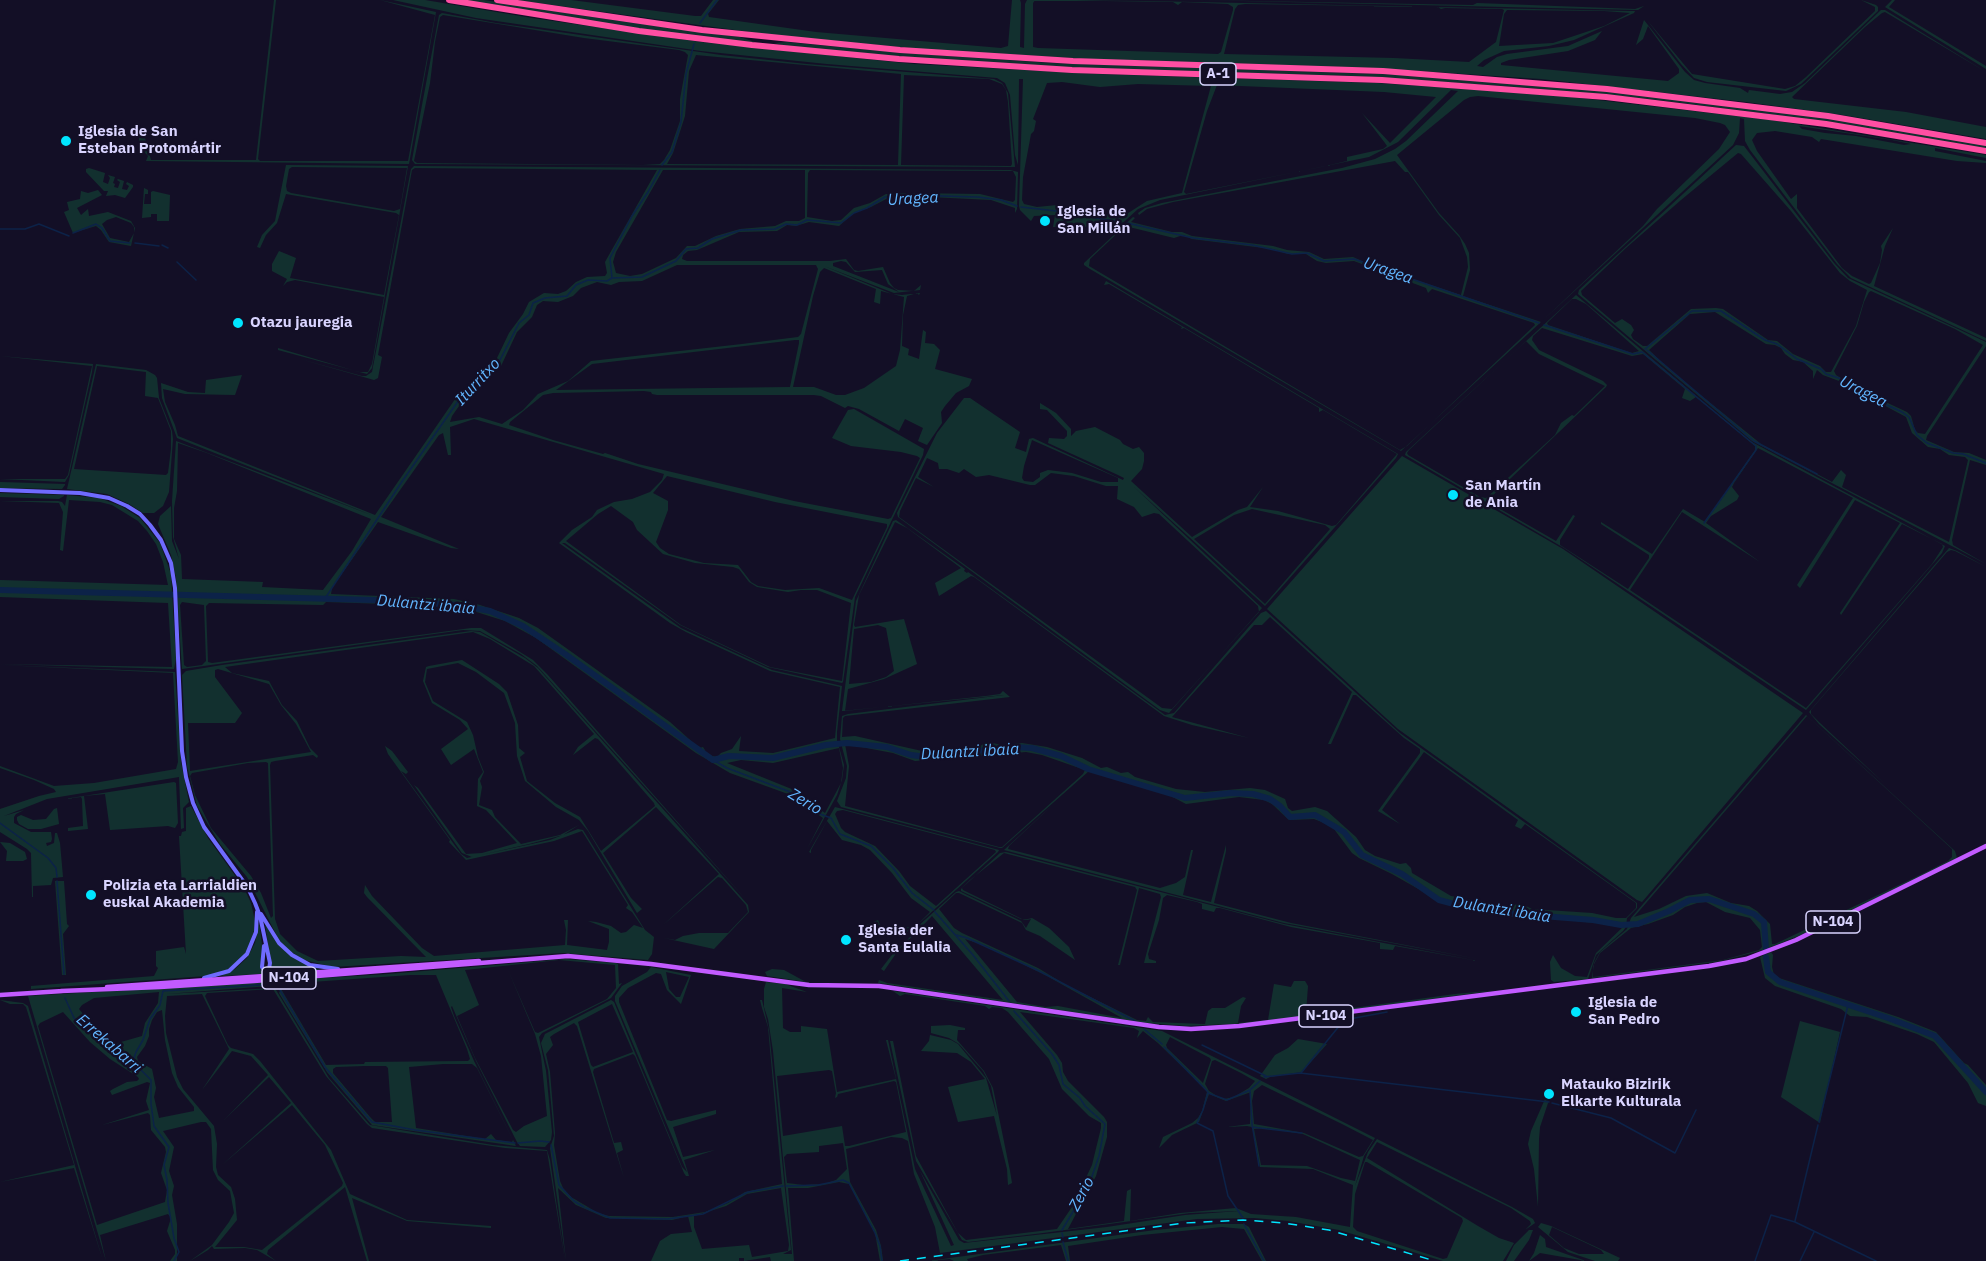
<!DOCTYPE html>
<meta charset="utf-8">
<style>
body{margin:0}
canvas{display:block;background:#130f26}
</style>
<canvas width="1986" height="1261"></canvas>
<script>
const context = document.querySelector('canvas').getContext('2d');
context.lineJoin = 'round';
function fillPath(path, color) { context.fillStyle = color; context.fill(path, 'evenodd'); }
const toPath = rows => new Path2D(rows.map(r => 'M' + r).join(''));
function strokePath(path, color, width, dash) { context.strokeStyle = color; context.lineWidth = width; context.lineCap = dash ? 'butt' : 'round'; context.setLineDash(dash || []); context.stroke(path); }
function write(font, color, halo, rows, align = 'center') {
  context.font = font + ' "IBM Plex Sans",sans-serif'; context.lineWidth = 5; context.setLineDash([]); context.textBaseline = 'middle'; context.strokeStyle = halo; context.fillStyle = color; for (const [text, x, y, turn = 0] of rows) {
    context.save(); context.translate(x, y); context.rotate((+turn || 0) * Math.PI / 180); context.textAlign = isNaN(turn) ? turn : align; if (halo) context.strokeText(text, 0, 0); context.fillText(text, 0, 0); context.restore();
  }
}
fillPath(toPath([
 [274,0,276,0,258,159,260,161,408,161,435,15,380,0,436,12,409,164,146,161,148,156,139,146,139,126,145,138,151,160,256,160],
 [393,0,425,0,532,18,701,42,914,64,1098,74,1377,83,1554,95,1771,120,1986,155,1986,158,1935,148,1935,151,1986,161,1986,163,1957,161,1821,139,1819,142,1812,137,1775,131,1757,133,1752,140,1757,151,1791,199,1797,194,1797,208,1842,268,1852,276,1869,284,1871,283,1880,263,1882,250,1881,246,1893,228,1885,246,1874,286,1986,338,1986,341,1851,278,1837,264,1750,150,1745,141,1744,119,1740,118,1739,133,1733,145,1401,451,1090,269,1084,265,1084,263,1133,217,1135,218,1131,222,1172,232,1182,232,1192,236,1273,246,1287,250,1309,252,1324,259,1353,257,1371,265,1461,295,1468,267,1467,257,1460,238,1439,215,1408,172,1405,172,1395,161,1173,202,1147,209,1139,215,1138,213,1145,208,1162,203,1342,168,1375,159,1395,149,1406,141,1458,91,1451,90,1398,142,1369,157,1160,200,1138,209,1115,230,1097,225,1086,227,1053,227,1055,215,1034,216,1031,221,1020,210,1019,206,1023,79,1019,79,1018,165,1015,155,1010,95,1005,83,997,78,827,64,701,51,476,18],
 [1062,82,1100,87,1138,84,1211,86,1182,193,1147,201,1122,217,1057,205,1037,207,1024,204,1022,200,1023,177,1031,134,1034,131,1036,121,1033,119,1047,83],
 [1217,85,1384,92,1436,97,1390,143,1362,113,1385,143,1387,146,1383,149,1347,157,1347,161,1321,167,1186,194,1184,192,1207,111],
 [1478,96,1695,118,1720,123,1725,125,1730,132,1719,149,1657,209,1643,226,1541,322,1463,296,1470,270,1469,253,1465,244,1459,235,1439,213,1397,155,1464,100,1470,97],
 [1799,126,1892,140,1911,144,1904,145,1856,136,1825,133,1802,129],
 [1125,226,1174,238,1183,235,1192,239,1272,249,1288,254,1306,254,1317,261,1326,263,1354,261,1426,288,1428,293,1432,289,1534,323,1535,325,1407,446,1400,450,1089,266,1090,259],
 [460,0,484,0,612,20,740,37,755,42,742,42,646,30],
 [516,0,571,0,695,16,701,16,713,0,719,0,708,14,709,17,816,32,1001,48,1008,46,1012,0,1020,0,1021,3,1020,47,1024,48,1025,4,1027,0,1146,1,1630,11,1635,11,1634,13,1574,40,1549,46,1504,51,1484,60,1477,66,1483,67,1497,57,1507,54,1568,46,1602,31,1595,40,1568,51,1509,60,1501,63,1501,65,1668,81,1679,73,1679,69,1648,26,1643,39,1636,45,1644,20,1685,72,1694,80,1705,83,1740,88,1748,93,1749,90,1780,94,1792,92,1805,83,1881,10,1885,10,1986,72,1885,12,1882,13,1865,27,1792,97,1794,99,1906,112,1986,127,1986,139,1843,115,1746,102,1541,79,1373,68,1092,59,931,50,772,35],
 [1035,0,1173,2,1178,5,1182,2,1228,4,1233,7,1233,10,1221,52,1218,54,1038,48,1033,47,1033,3],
 [1245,4,1438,7,1441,9,1445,8,1502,9,1504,10,1496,42,1469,62,1394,58,1224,54,1235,9,1238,5],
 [1507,10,1604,11,1630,13,1604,26,1553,43,1499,46,1504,14],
 [1197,0,1473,5,1477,3,1635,9,1644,6,1638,10],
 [1861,0,1876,5,1878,7,1878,11,1801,84,1786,91,1707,82,1694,78,1681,64,1647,20,1692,74,1785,89,1795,86,1806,77,1875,11,1875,7],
 [1892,0,1895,0,1889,7,1986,66,1986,69,1885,7],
 [442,13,496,23,721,55,807,64,994,79,1002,83,1008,93,1015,167,415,164,412,160,422,105,439,15],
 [443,15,584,38,679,50,685,52,688,55,680,99,680,121,670,150,664,160,660,164,643,165,417,163,414,161,430,83,435,42,440,17],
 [696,55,901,74,898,165,667,164,673,153,685,116,689,71],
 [904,75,989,79,1002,84,1006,90,1008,102,1012,164,1011,166,901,165],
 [787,42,904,53,1051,63,1409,75,1592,89,1832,119,1986,145,1986,149,1769,114,1650,99,1531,88,1353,76,1051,67,903,57,787,46,774,43],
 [1736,145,1744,146,1834,263,1848,278,1986,342,1986,346,1927,436,1926,440,1954,452,1969,453,1986,460,1986,465,1970,460,1952,540,1953,545,1986,564,1752,441,1578,294,1579,290],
 [1738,153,1741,154,1791,211,1840,273,1850,281,1867,290,1856,326,1831,372,1826,372,1820,366,1793,354,1777,341,1768,340,1723,309,1716,308,1691,309,1647,346,1643,346,1633,339,1631,335,1634,330,1631,325,1622,319,1615,323,1582,295,1581,291,1626,248,1681,200],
 [1871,291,1955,329,1983,345,1925,434,1918,433,1915,430,1911,416,1907,412,1864,392,1836,375,1834,371,1857,326,1864,302,1869,292],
 [1715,312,1766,344,1775,345,1781,348,1785,354,1793,360,1803,362,1813,371,1813,379,1817,370,1823,375,1839,381,1906,417,1912,433,1928,447,1940,449,1949,455,1965,457,1968,460,1949,542,1842,487,1846,475,1841,470,1832,482,1761,444,1671,371,1649,350,1690,314],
 [286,165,408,166,372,368,367,374,278,350,278,348,359,372,368,372,372,364,384,297,295,280,287,282,283,286,287,279,272,271,272,264,279,251,296,258,290,278,384,295,399,215,396,213,286,194,277,223,266,235,260,248,257,247,262,235,275,221],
 [292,167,407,168,400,209,394,211,291,193,287,191,286,186,289,169],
 [414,166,1010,170,1018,172,1017,209,1015,213,1015,208,991,200,909,196,888,198,871,207,854,213,839,226,809,222,796,226,787,225,777,231,739,232,697,250,688,251,683,255,682,259,687,261,830,261,846,259,854,270,858,271,883,267,890,283,894,288,898,290,914,291,921,285,920,290,894,293,824,266,892,294,902,295,920,293,919,295,917,293,907,296,903,315,902,346,909,349,908,355,919,359,923,330,926,332,925,343,934,344,940,350,935,369,972,379,969,386,956,393,945,406,941,412,942,423,927,445,918,441,923,428,905,419,899,431,859,409,848,406,845,408,821,396,814,395,657,395,652,394,651,392,644,391,553,393,543,395,510,422,509,425,553,440,603,454,605,453,638,464,794,501,888,519,891,518,920,458,917,456,901,452,851,446,832,438,848,410,854,409,924,449,923,455,855,597,843,682,842,683,768,667,680,625,565,543,562,543,681,628,772,670,842,686,837,732,837,740,844,765,842,780,837,795,807,849,823,818,788,794,730,773,696,753,536,638,505,621,467,609,448,606,326,602,323,605,209,603,206,606,208,662,212,663,471,628,481,628,533,660,547,674,748,902,537,666,521,654,480,631,463,630,182,669,176,578,171,555,158,524,160,516,171,506,172,541,179,559,173,537,172,501,176,441,374,516,177,438,162,398,161,383,188,392,205,393,206,380,242,375,235,395,185,394,163,389,165,402,175,425,178,436,375,515,460,392,473,382,489,363,497,358,509,333,523,314,529,302,544,293,558,294,566,291,576,282,587,277,605,276,607,273,605,262,657,170,415,168,412,170,378,355,382,357,378,378,374,380,300,359,362,376,366,376,372,372,411,169],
 [663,170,805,170,805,218,799,221,786,221,775,226,740,229,716,236,695,246,687,246,676,258,642,274,630,276,616,273,613,262,616,252],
 [810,170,1013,171,1016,177,1015,200,1013,202,980,194,909,193,886,194,870,203,854,208,841,220,832,221,807,217,808,173],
 [841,261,846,262,855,272,882,270,888,284,899,292,833,266,833,263],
 [677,265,816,265,818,269,801,334,798,337,742,344,591,361,568,381,538,394,523,410,502,424,479,417,450,422,452,416,464,399,478,387,489,372,501,366,517,332,532,317,537,305,543,301,558,302,573,296,581,288,597,282,611,285,619,282,642,281],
 [824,268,876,289,874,302,880,304,881,291,904,297,900,350,896,366,864,388,845,395,836,395,814,387,793,387,813,296,820,272],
 [795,340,799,340,799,343,790,387,556,390,592,364],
 [474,419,664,474,662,480,650,492,632,499,614,502,597,510,592,517,572,530,559,543,670,623,686,632,770,671,840,687,835,738,773,753,739,751,741,736,732,749,721,753,717,757,708,755,703,747,699,748,670,722,538,628,519,618,480,605,454,599,331,594,332,588,378,522,451,548,459,549,381,517,439,435,443,433,448,455,451,455,450,427],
 [178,443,207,453,371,519,352,551,323,590,262,587,263,582,182,579,181,555,174,539,174,508,177,491],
 [667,476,775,502,887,524,887,527,852,600,819,588,785,590,758,586,751,582,738,565,704,563,669,554,660,548,656,542,668,510,668,501,653,493],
 [611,506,633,522,637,530,663,554,695,563,733,567,739,569,749,582,757,587,788,592,801,590,817,590,851,603,842,681,770,667,681,625,566,541,598,514],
 [182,602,204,605,206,661,202,665,187,667,184,665,180,605],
 [839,748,843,768,841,783,825,813,794,790,727,763,741,760,773,763],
 [89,168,105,173,103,182,108,184,110,178,108,175,115,177,113,183,115,184,114,187,118,188,120,182,117,180,118,179,124,181,122,189,127,190,129,186,126,184,127,182,133,185,133,187,125,198,115,195,106,196,108,191,104,191,86,172,86,169],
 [144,188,148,190,148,194,145,194,144,204,151,204,151,192,153,191,170,195,169,221,157,221,157,214,151,214,151,217,142,218],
 [98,190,102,195,77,208,81,215,88,209,89,216,108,212,131,221,135,228,131,246,109,242,101,230,96,226,73,233,64,212,69,210,67,202,80,199,81,191,88,193],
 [116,217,131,223,134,227,134,233,129,242,110,238,102,224,107,220],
 [1106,281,1398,454,1396,458,1265,606,1133,486,1262,608,1169,713,1160,710,898,517,897,513,937,433,964,398,970,398,1020,432,1015,448,1026,452,1029,439,1033,438,1123,480,1124,478,1118,475,1048,443,1049,438,1064,439,1067,436,1067,431,1047,410,1040,409,1040,403,1056,413,1071,429,1071,436,1076,431,1095,427,1120,440,1123,444,1133,449,1139,447,1144,453,1144,461,1142,469,1131,481,1192,537,1238,510,1247,507,1263,487,1250,507,1278,511,1332,526,1336,525,1397,454,1323,410,1319,412,1319,408,1297,395,1184,328,1181,329,1182,327,1109,284,1104,285],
 [1032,440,1118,478,1118,482,1101,482,1072,473,1048,470,1040,473,1040,477,1033,482,1024,481,1022,478,1024,466],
 [927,458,938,463,939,469,947,469,959,473,964,469,976,477,989,475,1030,485,1035,485,1051,473,1074,476,1106,486,1118,486,1117,499,1134,507,1142,517,1154,513,1159,514,1258,606,1259,612,1172,709,1162,708,899,517,900,511,916,478,934,487,918,477],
 [1252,509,1325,525,1330,529,1265,604,1194,539,1234,515],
 [1576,295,1750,441,1945,546,1942,553,1806,710,1564,548,1405,455,1406,452],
 [1572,299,1576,299,1586,304,1639,351,1632,353,1548,325,1547,323,1550,320],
 [1542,328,1632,356,1643,354,1685,389,1682,398,1690,401,1696,397,1755,446,1755,450,1705,522,1683,509,1652,554,1601,522,1601,524,1649,555,1649,558,1628,589,1560,545,1560,540,1575,516,1573,515,1556,541,1488,502,1488,500,1606,387,1607,385,1603,381,1539,350,1532,340,1533,336],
 [1526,341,1539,354,1605,386,1574,416,1572,415,1561,423,1555,435,1486,498,1480,497,1408,455,1407,453,1409,450],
 [1758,448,1853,498,1797,585,1800,588,1855,500,1900,523,1840,613,1841,615,1902,524,1942,544,1943,547,1932,564,1806,708,1630,590,1682,512,1760,562,1706,523,1711,516,1737,500,1739,496,1732,487,1734,483],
 [0,356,93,364,92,372,69,475,65,482,0,479,65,479,68,475,92,366],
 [96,364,146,370,155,375,157,378,159,398,172,431,173,439,169,492,163,506,154,513,143,513,129,504,107,494,67,489],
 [97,366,146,372,145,396,158,398,171,431,171,449,168,473,166,475,74,469],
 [1402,456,1563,549,1803,713,1642,902,1637,900,1398,729,1267,609],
 [0,482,65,484,65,485,62,489,0,488],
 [0,493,64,495,64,496,59,499,0,497],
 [67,495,99,498,121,506,140,518,160,543,171,574,176,659,174,669,0,664,172,667,168,603,0,597,0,580,168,585,163,562,156,544,147,531,138,521,112,505,100,502,69,500,63,551,60,550,63,512,59,503,0,501,58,501,62,502,65,506],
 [896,520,965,569,964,571,967,573,968,572,1165,715,1174,713,1261,613,1266,611,1400,733,1637,903,1637,908,1627,918,1626,927,1623,931,1596,955,1588,979,1554,982,1551,980,1550,962,1553,955,1561,968,1575,976,1587,977,1596,953,1624,926,1536,917,1528,919,1499,914,1488,914,1462,904,1436,899,1392,874,1359,858,1352,853,1334,829,1324,823,1314,819,1289,820,1272,804,1264,800,1239,797,1186,804,1165,793,1089,771,1002,848,1000,848,841,807,837,801,846,778,847,766,840,739,842,716,848,714,1004,695,842,711,856,601,893,521],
 [895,522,907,528,961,568,935,583,939,596,971,576,974,577,1164,716,1192,725,1249,738,1172,717,1254,625,1262,625,1270,617,1352,692,1328,744,1331,744,1353,695,1356,695,1404,738,1420,749,1420,753,1378,811,1400,824,1382,810,1424,752,1518,820,1515,826,1521,829,1525,824,1636,903,1636,908,1626,918,1616,918,1592,913,1532,909,1522,904,1492,907,1468,899,1451,896,1412,873,1411,868,1406,863,1400,864,1375,856,1365,850,1356,837,1327,811,1315,807,1292,811,1288,808,1285,799,1265,790,1250,788,1205,792,1176,789,1135,777,1128,772,1121,773,1107,767,1101,768,1082,758,1047,747,1022,743,1002,745,988,742,975,748,922,751,855,736,842,737,843,718,845,716,1010,697,1003,691,1000,694,986,696,845,711,848,689,884,679,917,664,904,619,855,627,854,625,859,595],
 [878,625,886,628,894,671,886,677,871,682,849,684,854,629],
 [845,744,893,753,915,761,1026,752,1042,755,1085,770,1083,774,1002,847,999,847,845,806,849,766],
 [1949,548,1957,551,1986,567,1955,551,1951,550,1947,552,1811,710,1811,714,1820,723,1885,784,1819,724,1809,712],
 [471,631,480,632,525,658,538,668,748,905,749,912,714,949,664,938,675,940,683,936,699,933,728,933,748,912,746,905,722,878,718,877,662,926,719,874,656,807,603,853,631,898,642,909,637,913,588,831,579,820,556,807,525,781,517,756,515,723,504,693,476,672,458,663,427,669,425,682,433,701,467,722,473,735,478,757,484,772,480,781,482,787,479,805,492,810,495,817,521,844,560,835,579,825,563,835,529,844,472,857,462,853,414,785,418,788,466,854,482,853,517,843,486,810,477,806,478,779,483,772,474,749,451,765,441,749,468,729,460,720,432,703,423,681,426,667,429,666,462,660,499,684,507,692,518,725,519,748,525,753,520,757,527,781,555,803,580,817,601,851,655,806,654,803,598,739,595,738,573,755,578,747,594,734,534,666,490,639,473,632,225,667,232,673,269,681,282,705,297,721,310,748,318,756,317,758,313,755,275,761,271,762,270,765,275,919,280,934,297,951,318,961,401,956,426,957,367,897,364,893,365,885,372,896,422,948,434,956,565,945,566,930,564,920,568,920,567,945,607,950,609,942,609,929,588,921,596,922,611,926,621,933,626,932,634,925,643,928,632,912,626,908,628,905,582,831,554,841,466,860,449,842,450,840,388,754,385,746,392,751,408,772,406,774,401,771,461,854,467,858,550,840,578,829,583,830,645,930,654,937,652,954,648,960,563,953,333,967,304,960,287,949,279,940,247,877,220,844,197,806,187,766,182,675,186,671,222,665],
 [218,669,269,684,281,705,296,724,311,752,190,771,188,723,235,723,242,713,215,677,215,670],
 [266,762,268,763,273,916,271,918,261,893,251,876,211,828,195,795,190,776,192,773,248,763],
 [0,665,175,672,181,762,189,802,183,808,184,828,181,829,179,777,47,799,4,816,24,810,16,814,14,817,14,823,31,832,51,832,52,839,51,842,46,843,47,846,54,843,55,833,57,833,60,843,63,877,53,878,51,885,33,886,33,897,32,897,31,853,27,849,0,832,0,809,39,796,56,792,54,789,34,780,0,768,0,766,54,786,94,783,176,769,178,762,173,673],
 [1806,715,1955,851,1957,858,1801,935,1763,950,1721,961,1592,978,1594,963,1600,952,1627,929,1631,918],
 [1807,716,1952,849,1952,857,1948,861,1920,875,1775,944,1772,944,1770,924,1757,911,1749,906,1731,903,1707,893,1686,896,1659,909,1634,917],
 [1706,902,1725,912,1750,918,1760,930,1762,947,1759,950,1723,960,1593,977,1593,966,1600,953,1631,928,1648,924,1673,915,1685,907,1697,903],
 [174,782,176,783,178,823,175,828,168,826,110,830,105,794,84,796,88,829,68,831,68,828,83,826,82,799,81,797,64,799],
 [1058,800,1009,846,1008,849,1160,888,1176,883,1185,877,1191,850,1193,850,1183,895,1211,902,1226,845,1226,851,1214,903,1291,923,1478,959,1284,923,1004,850],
 [191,806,208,838,244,888,251,903,255,921,254,931,249,946,244,956,227,970,206,976,31,989,31,986,154,976,158,968,156,966,156,951,184,947,186,954,179,836,181,836,182,832,186,831,186,808],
 [835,807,999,850,998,852,916,926,879,936,881,931,877,923,863,927,862,923,866,925,878,920,883,932,887,932,917,925,930,912,911,898,892,873,870,850,861,845,842,840,827,821,811,850,811,853,809,852],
 [843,810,995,850,996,852,936,906,910,886,899,871,875,846,845,832,841,828,835,814,837,811],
 [57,808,59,824,41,829,28,829,19,824,17,820,17,817,21,815,33,820,46,819,54,809],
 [0,842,10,843,25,852,27,859,23,861,6,861,7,851],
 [1006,852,1284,924,1478,961,1395,946,1393,950,1380,949,1380,943,1291,927,1220,908,1216,908,1214,912,1202,909,1202,904,1197,902,1167,895,1163,898,1159,920,1148,954,1149,959,1156,961,1156,963,1144,963,1161,897,1160,894,1139,888,1120,965,1118,965,1137,890,1135,887,1004,853,970,880,962,888,963,890,1024,920,1032,918,1049,928,1069,947,1075,960,1040,936,1026,930,1022,923,959,893,956,893,939,909,954,928,962,933,1038,968,1066,985,1137,1020,1146,1021,1148,1017,1153,1022,1203,1024,1205,1024,1208,1011,1212,1008,1225,1008,1243,997,1246,998,1241,1006,1238,1023,1268,1020,1274,984,1291,987,1294,981,1305,981,1308,986,1306,1013,1309,1014,1455,994,1498,990,1252,1023,1186,1026,1147,1023,878,983,879,980,887,983,1003,1000,932,916,897,952,884,971,881,969,891,956,916,931,879,937,916,928,956,892,959,891,1021,921,1026,928,1031,919,1027,920,1021,919,961,891,961,889,1000,853],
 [965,939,986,946,1047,976,1122,1018,1058,1006,1046,1007,1017,1002],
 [55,881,64,881,67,924,69,926,63,934,66,975,62,975],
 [259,922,262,944,262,974,221,976,235,969,247,958,255,943],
 [265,923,277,943,292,956,301,962,321,970,272,973],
 [1771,952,1773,955,1772,967,1774,975,1779,978,1898,1017,1936,1032,1964,1063,1968,1065,1986,1085,1986,1106,1978,1103,1968,1083,1934,1042,1917,1034,1867,1017,1850,1016,1841,1009,1775,986,1765,978,1760,957],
 [566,959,616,963,618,964,619,984,622,983,611,998,542,1033,539,1037,546,1071,552,1132,551,1140,545,1147,520,1146,517,1142,476,1061,452,1006,451,1007,454,1016,474,1061,516,1146,372,1125,327,1072,279,993,281,989,326,1065,364,1064,365,1062,468,1061,470,1059,467,1049,436,975,410,975,283,984,277,988,270,986,166,994,273,988,276,990,329,1078,370,1125,493,1145,547,1150,550,1160,565,1261,547,1151,505,1148,372,1128,367,1124,326,1076,273,989,207,993,205,996,228,1045,231,1048,253,1054,260,1061,331,1150,350,1194,407,1220,491,1226,491,1228,407,1221,352,1198,369,1261,367,1261,345,1187,268,1250,267,1254,276,1261,257,1250,245,1248,214,1249,212,1246,208,1250,190,1261,212,1245,229,1222,234,1213,230,1191,218,1180,213,1170,211,1129,206,1122,201,1122,163,1131,174,1147,169,1171,174,1186,172,1195,177,1224,177,1261,170,1261,175,1254,175,1250,167,1231,171,1218,168,1214,100,1235,106,1261,28,996,388,974],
 [559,960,615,965,616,988,607,999,538,1033,535,1032,508,970,535,1034,541,1056,547,1116,524,1126,516,1132,513,1130,475,1058,457,1016,479,1005,465,970],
 [159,992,158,1003,145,1023,142,1036,114,1044,100,1034,79,1009,82,1005,94,998],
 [202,994,229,1049,202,1090,232,1051,251,1056,268,1075,224,1120,269,1077,291,1103,222,1165,292,1105,325,1145,343,1183,342,1186,262,1250,244,1247,215,1247,237,1220,235,1199,231,1187,218,1175,216,1167,217,1144,214,1126,183,1089,177,1077,166,1033,165,1016,167,996],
 [162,1010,165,1040,172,1073,178,1087,194,1107,194,1111,159,1118,154,1097,156,1088,152,1069,138,1061,137,1057,145,1046,149,1036,149,1029,152,1020,157,1012],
 [63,1012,90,1042,110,1059,138,1077,139,1079,137,1081,127,1082,113,1089,110,1091,112,1095,147,1082,150,1083,146,1101,149,1110,102,1125,148,1113,150,1115,151,1130,165,1147,166,1152,161,1173,167,1190,165,1202,97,1225,38,1026,40,1023],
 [443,1064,472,1064,477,1068,513,1140,512,1142,496,1140,491,1134,485,1139,416,1128,409,1067],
 [364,1066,386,1066,388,1068,392,1122,375,1122,370,1117,333,1073,333,1069,336,1067],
 [651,967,691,975,681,1004,667,990,661,974,656,973,628,988,619,998,619,1002,667,1120,671,1121,716,1110,716,1114,673,1127,683,1157,715,1150,684,1160,689,1176,686,1176,684,1173,635,1056,633,1054,594,1069,593,1072,614,1143,621,1142,623,1150,617,1153,624,1178,577,1026,574,1023,554,1034,550,1037,553,1045,546,1054,550,1072,555,1133,554,1145,560,1181,563,1188,571,1197,598,1213,609,1216,673,1217,705,1212,728,1203,745,1192,782,1184,768,1027,762,1008,760,1000,762,1000,769,1030,791,1250,783,1254,792,1254,773,1051,768,1019,764,1007,764,989,766,982,785,984,807,992,782,988,783,1028,790,1032,801,1032,801,1026,827,1029,837,1092,896,1079,886,1040,888,1040,915,1169,951,1246,954,1245,920,1171,959,1240,964,1243,1107,1227,1185,1215,1239,1211,1190,1213,1043,1233,968,1242,962,1240,916,1161,890,1041,893,1041,916,1156,958,1233,966,1240,1057,1229,1072,1207,1092,1165,1101,1128,1101,1123,1089,1116,1062,1089,1049,1059,1008,1012,1002,1008,992,1007,989,1009,985,1006,905,994,900,996,893,991,1162,1031,1375,1138,1364,1156,1355,1186,1368,1152,1377,1139,1512,1207,1533,1219,1535,1223,1525,1230,1531,1224,1530,1221,1511,1208,1377,1142,1367,1158,1478,1226,1499,1238,1514,1243,1503,1261,1443,1261,1339,1230,1288,1221,1254,1218,1197,1219,940,1253,935,1227,914,1174,908,1141,902,1138,891,1137,846,1149,850,1182,876,1230,881,1246,883,1260,880,1261,875,1233,849,1184,839,1182,808,1188,788,1188,794,1261,771,1261,770,1257,744,1261,744,1258,739,1258,739,1261,651,1261,660,1241,671,1234,692,1232,688,1216,672,1220,606,1218,576,1205,558,1188,566,1261,550,1148,554,1136,548,1070,541,1043,545,1034,611,1000,614,1002,682,1167,687,1172,615,1001,615,996,622,986,647,972],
 [666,972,689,977,680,997,676,997,669,989],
 [612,1004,633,1052,593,1067,591,1065,578,1022],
 [1020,1012,1134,1028,1139,1031,1137,1038,1143,1031,1158,1043,1205,1089,1207,1092,1202,1111,1198,1118,1192,1123,1163,1137,1159,1148,1172,1135,1199,1122,1209,1094,1226,1101,1251,1092,1250,1124,1227,1127,1247,1126,1252,1127,1260,1167,1313,1169,1353,1185,1350,1227,1296,1217,1251,1214,1236,1208,1180,1213,1130,1221,1131,1189,1127,1191,1124,1221,1068,1229,1096,1176,1107,1137,1107,1122,1104,1117,1068,1081,1063,1072,1062,1063,1057,1055],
 [1170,1037,1210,1058,1211,1060,1203,1083,1167,1048,1166,1045],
 [1215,1060,1241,1073,1255,1081,1249,1088,1234,1097,1224,1099,1217,1096,1209,1091,1205,1084,1212,1061],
 [829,1070,832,1071,836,1093,835,1098,837,1097,838,1094,894,1081,896,1082,906,1132,849,1146,845,1146,842,1126,783,1136,777,1076],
 [1262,1085,1342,1124,1373,1140,1363,1156,1359,1157,1304,1133,1254,1124,1252,1101,1254,1091],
 [1265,1128,1303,1134,1360,1160,1355,1181,1341,1178,1307,1166,1261,1165,1254,1129],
 [843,1143,847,1169,836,1180,824,1184,804,1185,787,1183,784,1157,787,1154,819,1152,819,1146],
 [1365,1162,1367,1162,1462,1218,1463,1221,1447,1258,1443,1259,1357,1231,1353,1227,1355,1194],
 [781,1188,789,1245,788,1251,752,1257,749,1245,702,1249,694,1227,694,1216,726,1206,747,1194],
 [772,969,784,970,806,982,767,976,765,972],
 [0,1000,23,1003,28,1006,103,1261,74,1168,0,1182,74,1165,26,1007,23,1004,10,1004],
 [1800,1021,1840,1032,1820,1123,1781,1097],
 [950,1025,965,1028,965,1030,958,1030,957,1040,984,1071,993,1088,1010,1171,1012,1183,1008,1185,1007,1169,994,1116,958,1122,948,1087,985,1079,971,1062,957,1053,921,1051,929,1041,930,1035,951,1040,958,1044,986,1078,997,1116,991,1086,983,1071,959,1044,949,1038,931,1033,931,1026],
 [1298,1039,1327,1044,1302,1072,1270,1077,1266,1079,1260,1076,1275,1055,1288,1048],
 [1545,1099,1549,1100,1540,1127,1539,1139,1538,1207,1534,1169,1528,1144,1531,1131],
 [1541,1223,1551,1226,1620,1258,1618,1261,1595,1261,1568,1252,1538,1227],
 [1552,1227,1601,1250,1604,1254,1579,1254,1564,1248,1549,1235],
 [1218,1224,1244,1224,1249,1227,1266,1261,1262,1261,1244,1229,1222,1227,1142,1235,1068,1246,1070,1261,1066,1261,1061,1245,983,1255,967,1259,968,1261,954,1261,950,1259,928,1261,1155,1230],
 [1529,1230,1533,1230,1529,1240,1514,1261,1506,1261,1514,1245],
 [1540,1235,1545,1239,1546,1247,1586,1261,1540,1253,1529,1261,1534,1253]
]), '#12302f');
strokePath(toPath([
 [700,23,717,0],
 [662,165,672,152,681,122,686,74,694,44],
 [1021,207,1056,211,1120,222],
 [1127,223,1193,238,1252,245,1292,254,1307,253,1324,261,1354,259,1539,323],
 [0,229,25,229,39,224,69,236],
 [73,233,96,224,102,228,110,241,130,243],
 [135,243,159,246],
 [162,245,168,248],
 [177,262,196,280],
 [612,278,642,277,676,261,686,249,698,248,712,239,741,230,775,229,786,224,797,225,807,220,841,223,854,213,867,208,885,197,907,195,978,197,1001,200,1017,206],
 [1544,325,1633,354,1642,352],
 [1645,349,1692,311,1721,311,1765,340,1777,344,1797,359,1821,369,1826,374,1839,378,1865,395,1902,412,1909,417,1917,435,1927,443,1953,453,1963,454,1986,463],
 [1647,350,1754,441,1817,474],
 [1642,352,1756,446,1756,450,1704,523],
 [324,600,403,480,461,397,486,370,500,360,519,323,529,315,533,303,545,298,567,296,576,285,588,280,607,281,612,278,610,258,632,216,648,192,660,170],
 [713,760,727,768,793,793,820,814,831,818,840,834,871,846,893,868,912,893,934,910],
 [0,823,48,858,56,868,57,877],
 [57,881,64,974],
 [935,912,973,955,1009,1001],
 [956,935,967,938,1039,971,1135,1021],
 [280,990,325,1067,372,1122,415,1130,515,1143],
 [65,998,74,1018,103,1044,133,1062,151,1080,151,1104,154,1126,169,1147,164,1165,167,1180,168,1203,174,1238,179,1252,174,1261],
 [1014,1011,1052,1054,1059,1065,1063,1084,1080,1098,1085,1106,1105,1124,1099,1156,1089,1185,1062,1230],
 [1144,1029,1162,1044],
 [1202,1045,1266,1076],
 [1164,1047,1208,1092,1203,1110,1197,1123,1213,1131,1228,1196,1243,1218],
 [133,1061,136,1052,143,1040,150,1019,160,1005,163,991,276,984,278,987],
 [1301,1073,1344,1020,1387,1012],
 [1264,1077,1300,1073,1549,1102],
 [1250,1090,1252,1124,1259,1166],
 [1208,1093,1227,1100,1250,1090,1260,1081],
 [1552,1103,1611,1118,1675,1153,1696,1110],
 [1819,1122,1848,1005],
 [1252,1127,1302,1133],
 [518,1143,540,1141,549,1142],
 [551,1145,559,1185,574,1201,584,1207],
 [786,1186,818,1185,843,1180,849,1183,875,1233,880,1246,882,1261],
 [586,1208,610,1218,668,1219,703,1214,748,1192,783,1186],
 [1795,1221,1818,1125],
 [1244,1224,1264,1261],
 [1062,1233,1063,1237],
 [1063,1242,1068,1261],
 [1755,1261,1771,1215,1795,1222,1876,1261],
 [1800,1261,1814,1232]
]), '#0c2248', 1.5);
strokePath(toPath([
 [0,590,373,600,458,605,490,611,523,626,565,654,713,760,729,756,773,758,826,745,847,743,887,747,911,755,927,757,1013,747,1032,748,1061,756,1088,769,1185,798,1231,793,1253,794,1270,799,1280,806,1290,817,1315,815,1344,832,1362,855,1402,874,1439,900,1454,904,1464,904,1492,912,1593,920,1621,925,1638,924,1669,911,1690,900,1709,899,1754,914,1764,922,1766,949],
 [1766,957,1768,972,1780,982,1888,1018,1935,1036,1986,1092]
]), '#0c2248', 6);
strokePath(toPath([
 [0,490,80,493,109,498,127,506,140,514,150,525,161,540,171,563,175,588,182,751,186,777,193,803,204,827,248,888,255,903,260,916,270,963,268,975],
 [261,914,279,943,292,955,310,965,338,969],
 [264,946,262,967,268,975],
 [204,978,229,971,247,954,256,932,257,912]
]), '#6f6bff', 4);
strokePath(toPath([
 [107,987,479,961],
 [61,991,160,987,254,981,568,956,651,964,809,985,879,986,1159,1027,1191,1029,1239,1026,1709,966,1746,959,1796,940,1986,846],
 [0,995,63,991]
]), '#c25bff', 4.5);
strokePath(toPath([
 [449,0,639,31,752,45,899,59,1072,70,1382,80,1606,97,1826,124,1986,151],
 [497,0,702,30,900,50,1073,61,1383,71,1607,89,1828,116,1986,143]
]), '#ff4fa3', 6);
strokePath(toPath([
 [900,1261,1184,1223,1243,1220,1284,1223,1329,1230,1435,1261]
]), '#00e5ff', 1.5, [9, 8]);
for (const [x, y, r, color] of [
 [66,141,6,"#00e5ff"],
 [1045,221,6,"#00e5ff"],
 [238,323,6,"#00e5ff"],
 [1453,495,6,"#00e5ff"],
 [91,895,6,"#00e5ff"],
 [846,940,6,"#00e5ff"],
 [1576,1012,6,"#00e5ff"],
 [1549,1094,6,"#00e5ff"]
]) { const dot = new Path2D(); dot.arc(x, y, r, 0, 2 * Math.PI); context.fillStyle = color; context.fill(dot); strokePath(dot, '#130f26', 2); }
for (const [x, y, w] of [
 [1218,74,36],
 [1833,922,54],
 [289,978,54],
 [1326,1016,54]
]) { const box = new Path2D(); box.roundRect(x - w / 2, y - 11, w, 22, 4.5); context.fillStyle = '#130f26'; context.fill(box); strokePath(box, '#d9d4ff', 1.5); }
write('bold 14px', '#d9d4ff', null, [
 ["A-1",1218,74],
 ["N-104",1833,922],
 ["N-104",289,978],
 ["N-104",1326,1016]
]);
write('bold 15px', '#d9d4ff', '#130f26', [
 ["Iglesia de San",78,132],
 ["Esteban Protomártir",78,149],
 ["Iglesia de",1057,212],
 ["San Millán",1057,229],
 ["Otazu jauregia",250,323],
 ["San Martín",1465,486],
 ["de Ania",1465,503],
 ["Polizia eta Larrialdien",103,886],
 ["euskal Akademia",103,903],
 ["Iglesia der",858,931],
 ["Santa Eulalia",858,948],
 ["Iglesia de",1588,1003],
 ["San Pedro",1588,1020],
 ["Matauko Bizirik",1561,1085],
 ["Elkarte Kulturala",1561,1102]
], 'left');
write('italic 16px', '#62b6ff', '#130f26', [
 ["Uragea",913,199,-3],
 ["Uragea",1388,271,19],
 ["Iturritxo",478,382,-47],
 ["Uragea",1863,392,27],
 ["Dulantzi ibaia",426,605,5],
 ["Dulantzi ibaia",970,752,-3],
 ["Zerio",805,802,31],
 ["Dulantzi ibaia",1502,910,9],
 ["Errekabarri",109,1044,41],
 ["Zerio",1082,1194,-62]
]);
</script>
